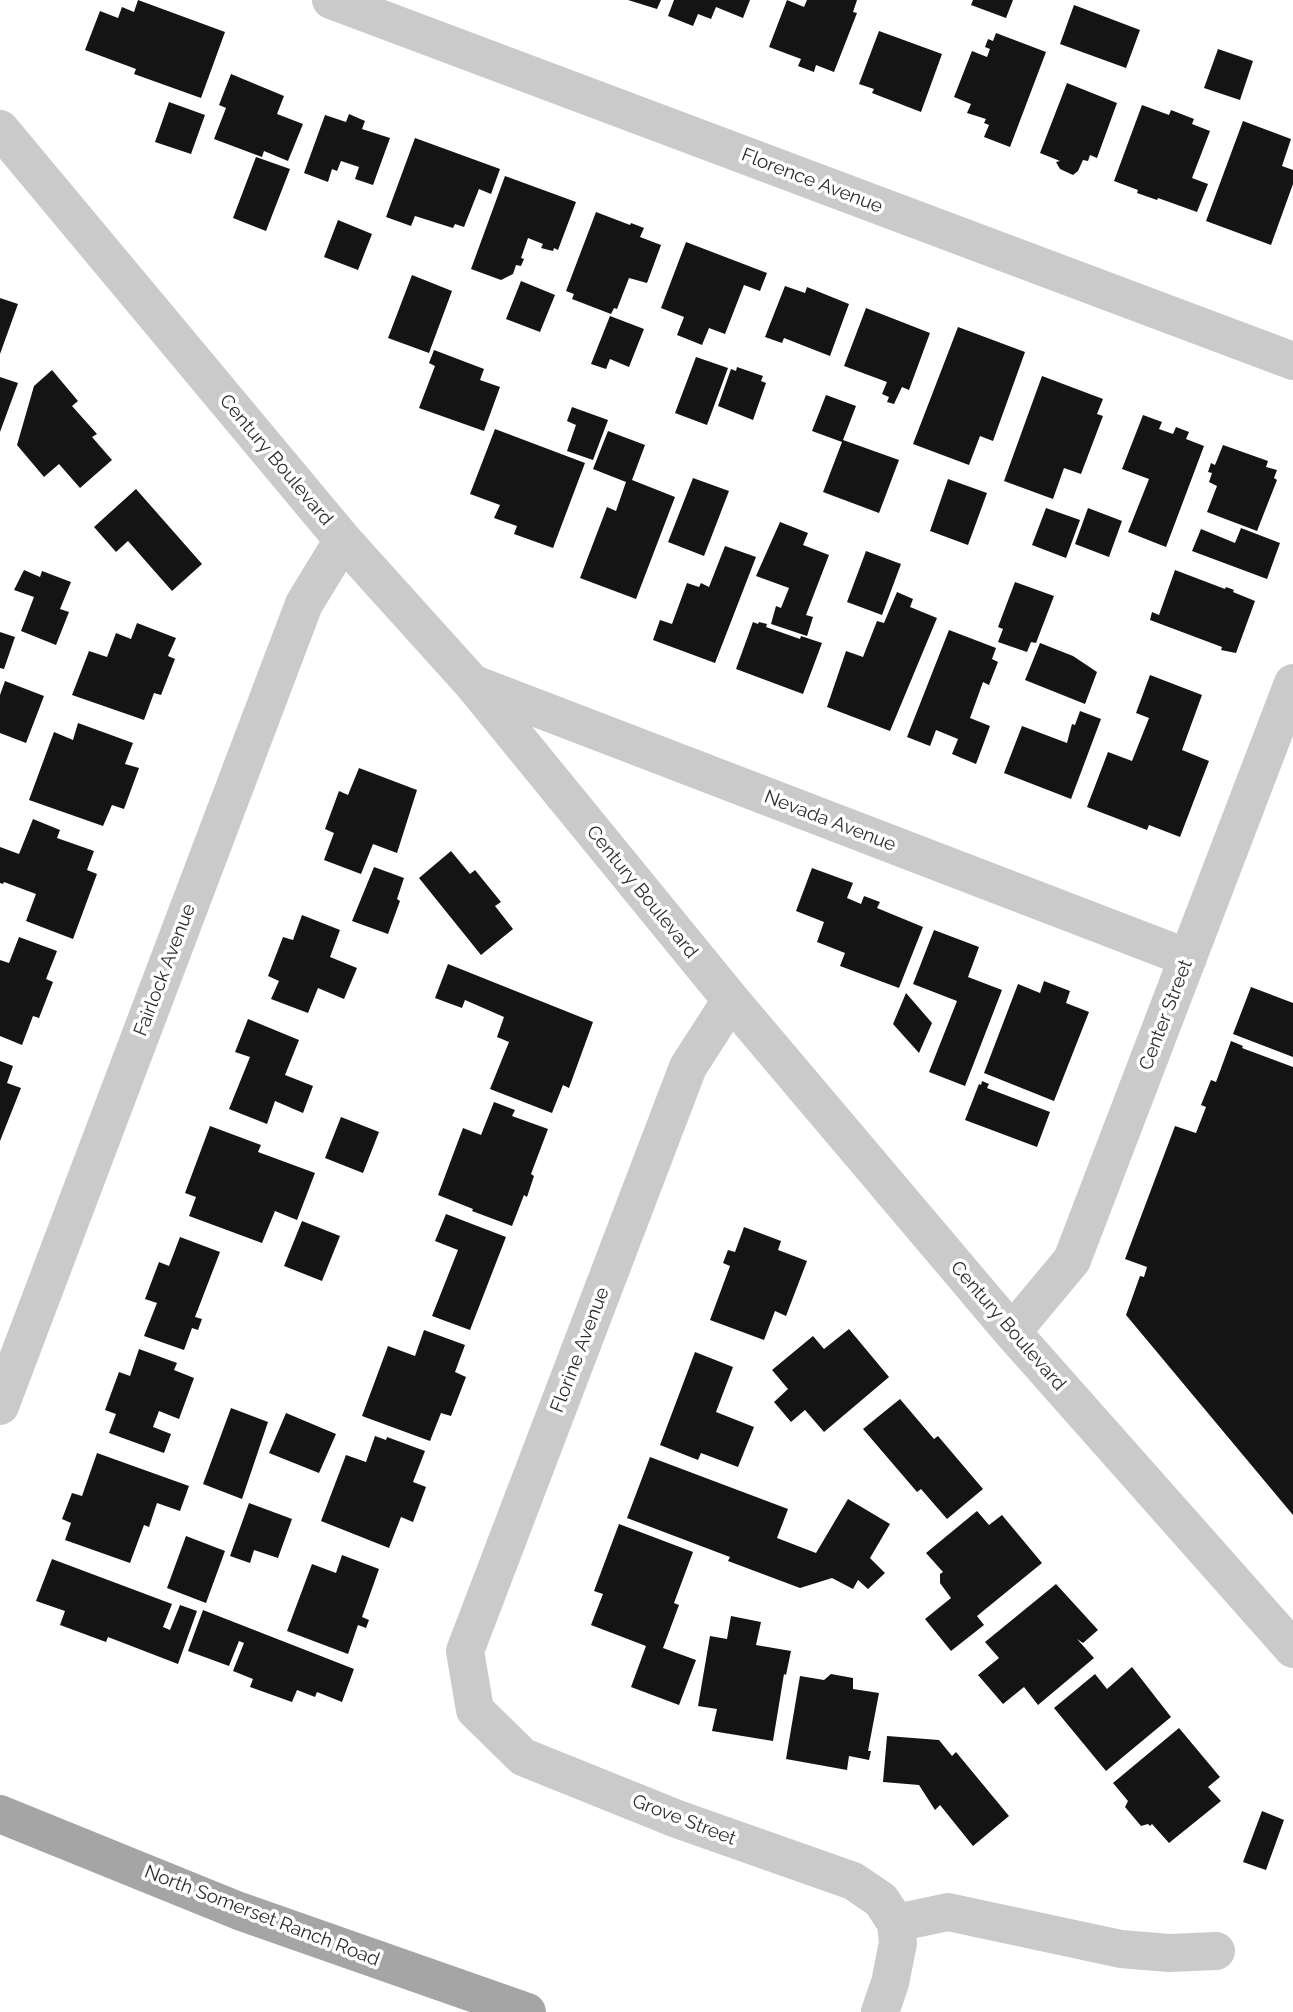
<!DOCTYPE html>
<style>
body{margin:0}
canvas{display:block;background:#fff}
</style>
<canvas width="1293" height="2012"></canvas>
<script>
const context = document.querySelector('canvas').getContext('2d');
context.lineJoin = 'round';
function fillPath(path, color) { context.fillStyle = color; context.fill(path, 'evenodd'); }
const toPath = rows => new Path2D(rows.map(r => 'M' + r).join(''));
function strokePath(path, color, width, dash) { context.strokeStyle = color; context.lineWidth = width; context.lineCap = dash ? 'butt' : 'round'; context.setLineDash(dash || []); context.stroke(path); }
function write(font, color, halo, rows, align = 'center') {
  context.font = font + ' Raleway,sans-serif'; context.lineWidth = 7; context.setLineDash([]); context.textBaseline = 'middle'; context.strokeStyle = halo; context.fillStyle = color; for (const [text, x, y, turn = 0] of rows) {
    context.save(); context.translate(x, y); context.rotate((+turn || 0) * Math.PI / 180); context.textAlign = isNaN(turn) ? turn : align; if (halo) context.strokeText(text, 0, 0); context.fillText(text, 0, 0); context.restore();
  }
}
fillPath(toPath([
 [138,0,225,32,201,98,134,74,136,69,85,50,100,11,118,18,122,7,134,12],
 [628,0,661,0,657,9],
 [674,0,750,0,743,18,716,7,711,19,698,14,693,26,668,16],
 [787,0,804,7,807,0,857,0,853,12,857,13,834,72,816,65,814,72,798,66,801,59,769,47],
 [973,0,1013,0,1006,18,971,5],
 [1074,5,1140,30,1126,68,1060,44],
 [879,31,942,54,921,112,872,93,874,89,859,84],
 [996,33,1046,52,1010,147,984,137,989,125,984,123,986,119,967,113,971,104,954,97,972,51,987,57,990,49,985,47,988,39,993,41],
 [1218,49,1253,61,1240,100,1204,88],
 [231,74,284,96,277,114,303,124,288,161,264,151,262,157,214,139,226,108,219,105],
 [1067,83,1117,103,1097,158,1090,155,1088,161,1083,160,1078,171,1073,175,1060,169,1056,162,1060,161,1040,153],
 [169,102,205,115,191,154,155,142],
 [1142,105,1169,115,1171,110,1194,119,1192,124,1210,131,1192,178,1208,184,1197,212,1158,198,1157,200,1137,193,1138,190,1114,181],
 [349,114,365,121,362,129,390,138,373,185,355,179,359,167,341,161,337,171,332,169,328,182,304,173,325,115,346,122],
 [1243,121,1291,139,1282,166,1293,170,1293,184,1271,245,1206,221],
 [415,138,500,169,491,194,479,189,464,227,455,224,453,228,415,216,411,226,386,217],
 [256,157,290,169,266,231,233,218],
 [505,176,576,202,558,250,554,248,553,251,541,248,543,244,528,238,521,258,524,259,521,266,516,265,513,274,501,280,471,269],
 [596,212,630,225,631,223,644,228,640,237,661,245,647,283,629,278,617,309,614,308,611,314,572,299,574,294,566,291],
 [338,220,372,234,358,270,324,257],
 [686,242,767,273,760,291,744,285,725,334,709,328,702,345,677,335,684,317,661,308],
 [412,275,452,291,429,353,388,338],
 [521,281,555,295,540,332,506,319],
 [785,286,805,293,807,287,849,304,830,356,784,338,782,343,765,337],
 [0,298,18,304,0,354],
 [866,308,930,333,909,390,902,387,894,404,887,402,889,397,882,394,887,382,844,366],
 [610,316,644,329,629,367,610,359,606,369,591,364],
 [958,327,1025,352,993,441,980,436,969,465,913,444],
 [434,350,484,369,480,380,500,387,484,431,419,408,435,366,429,363],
 [696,357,728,368,707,425,675,413],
 [737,367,763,376,761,381,766,383,753,420,718,406,731,369,736,371],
 [52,370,78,401,72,406,97,434,92,437,112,460,80,488,59,464,44,477,17,445,34,386],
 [1042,376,1103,399,1097,414,1103,416,1081,474,1064,468,1053,499,1004,481],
 [0,377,18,383,0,432],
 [826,395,856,406,843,440,899,460,879,513,823,492,842,442,812,431],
 [572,407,608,420,593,460,567,451,576,425,567,421],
 [1143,415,1162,422,1159,429,1173,434,1176,427,1189,432,1186,439,1204,446,1166,547,1128,532,1149,479,1122,469],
 [495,429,585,463,553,548,514,534,517,526,494,518,500,505,470,494],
 [608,431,645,445,632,480,675,497,636,599,580,578,607,507,616,511,626,482,593,469],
 [1223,445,1268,461,1266,467,1277,470,1274,478,1277,480,1257,531,1207,512,1217,486,1209,482,1212,473,1208,472,1211,463,1215,465],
 [693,478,729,491,704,556,668,542],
 [948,479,987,493,968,545,930,531],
 [136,489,202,564,172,591,128,541,116,552,94,527],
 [1046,508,1080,520,1066,558,1032,545],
 [1088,508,1122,521,1109,557,1075,544],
 [780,522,808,533,803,545,829,555,806,615,813,617,807,636,771,624,776,606,781,608,789,588,756,576],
 [1241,528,1280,543,1267,579,1192,551,1201,529,1235,543],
 [725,546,756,557,715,663,653,640,660,620,672,624,687,583,699,587,701,583,709,587],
 [866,551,901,564,882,615,847,602],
 [24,570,40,577,42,571,71,582,60,609,69,612,56,645,21,631,34,597,14,590],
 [1175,570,1225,589,1226,587,1234,590,1233,592,1255,601,1236,653,1221,650,1222,647,1150,620,1152,612,1159,615],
 [1015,582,1054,596,1036,643,1031,642,1027,652,998,642,1003,629,998,627],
 [897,592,913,599,910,607,937,618,890,731,827,707,846,651,863,657,877,621,884,623],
 [753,622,758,624,759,622,767,624,766,627,800,639,801,636,822,643,803,694,736,669],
 [137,623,176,638,168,656,175,659,161,695,154,693,144,720,72,695,89,651,107,657,116,633,131,639],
 [949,630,996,648,992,659,998,662,989,685,983,682,970,718,990,726,976,764,952,754,958,739,936,730,930,746,907,737],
 [0,632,15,637,4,669,0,668],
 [1040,643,1073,656,1097,672,1085,704,1025,680],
 [1150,675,1202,695,1182,750,1209,761,1180,837,1149,825,1147,830,1087,807,1108,752,1132,761,1149,718,1136,713],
 [5,681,44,696,26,743,0,733,0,695],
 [1080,711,1101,719,1071,799,1004,773,1022,726,1067,743,1072,724,1075,725],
 [78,723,133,743,125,764,139,768,124,809,112,805,103,826,29,800,54,732,73,740],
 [359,768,417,790,397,853,373,844,361,874,324,860,334,833,325,829,339,791,348,795],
 [33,819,60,830,57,838,94,851,87,870,97,874,73,939,26,921,36,894,4,882,3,884,0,883,0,847,19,854],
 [451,851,470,874,475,870,501,902,495,906,513,929,481,955,419,878],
 [374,867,404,878,397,899,400,901,388,934,352,921],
 [812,868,853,883,847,898,861,904,864,896,880,902,877,908,923,927,899,988,840,966,845,953,817,942,824,922,796,911],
 [302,915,340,930,330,957,357,968,344,999,318,988,308,1013,271,999,279,981,268,976,283,937,293,940],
 [934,930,979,947,968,977,1002,990,965,1086,929,1072,957,1001,913,984],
 [19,937,57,951,46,979,53,982,39,1018,33,1016,22,1045,0,1036,0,960,9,963],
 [448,964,593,1022,569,1088,563,1085,552,1113,490,1089,509,1042,497,1037,504,1017,465,1000,462,1008,435,998],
 [1044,981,1070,991,1066,1003,1089,1012,1054,1101,984,1073,1018,984,1040,993],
 [1251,987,1293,1003,1293,1057,1233,1034],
 [906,993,932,1023,919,1053,893,1024],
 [248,1019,299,1040,285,1075,313,1086,303,1113,275,1101,267,1124,229,1109,250,1057,235,1052],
 [1231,1041,1243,1046,1242,1048,1293,1067,1293,1515,1126,1315,1140,1276,1144,1277,1147,1267,1125,1259,1175,1126,1196,1133,1206,1107,1201,1105,1211,1080,1216,1082],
 [0,1061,13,1066,7,1083,21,1088,0,1141],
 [982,1081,989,1084,987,1088,1050,1112,1037,1147,965,1120,979,1084,981,1085],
 [494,1102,515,1110,512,1116,548,1129,531,1174,534,1176,527,1197,524,1195,512,1226,472,1211,473,1209,438,1195,463,1128,481,1135],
 [341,1117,379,1132,363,1173,325,1158],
 [210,1126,261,1145,258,1152,315,1173,297,1220,275,1211,262,1243,189,1216,196,1197,185,1193],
 [446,1214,506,1237,470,1330,432,1316,458,1250,435,1241],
 [302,1221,340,1236,322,1281,284,1266],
 [744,1227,781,1241,778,1250,807,1261,786,1316,775,1311,764,1340,710,1320,730,1266,723,1263,728,1250,735,1252],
 [180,1237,220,1252,195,1317,202,1319,198,1330,192,1328,184,1350,144,1336,157,1303,145,1299,159,1262,169,1266],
 [849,1329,889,1377,824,1432,805,1410,791,1422,774,1402,788,1389,772,1370,813,1336,824,1349],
 [424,1330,465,1345,455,1372,466,1377,451,1416,441,1413,430,1441,362,1416,388,1346,415,1356],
 [139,1349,177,1363,174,1370,194,1378,179,1419,159,1411,153,1427,171,1434,164,1453,109,1433,116,1414,105,1410,119,1372,130,1376],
 [695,1352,733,1367,716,1412,754,1427,738,1467,701,1453,698,1460,660,1445],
 [900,1399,934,1439,938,1436,983,1489,947,1519,921,1489,917,1492,863,1429],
 [231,1408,268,1422,242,1499,203,1484],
 [286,1413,336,1434,319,1473,269,1453],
 [375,1436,386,1440,387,1437,425,1451,413,1482,426,1487,413,1522,401,1517,389,1548,321,1521,346,1455,366,1462],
 [97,1453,189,1486,180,1511,157,1503,149,1527,144,1525,130,1563,65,1540,71,1523,62,1519,72,1493,82,1496],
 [650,1457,788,1509,777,1538,816,1553,848,1499,890,1524,870,1558,885,1573,868,1589,858,1580,853,1589,832,1578,800,1588,728,1561,730,1557,627,1518],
 [249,1503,292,1519,278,1558,254,1550,250,1563,230,1556],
 [977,1511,989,1525,1002,1515,1042,1563,977,1616,984,1625,951,1651,925,1619,951,1598,940,1583,940,1574,943,1572,926,1553],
 [619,1524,693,1552,674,1603,679,1605,663,1648,696,1660,679,1705,631,1687,646,1646,591,1625,603,1594,594,1591],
 [186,1536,225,1551,206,1603,167,1588],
 [342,1555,379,1569,362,1617,369,1620,366,1628,358,1625,348,1654,287,1631,312,1564,336,1573],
 [52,1559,172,1604,163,1627,170,1630,180,1605,197,1611,178,1664,108,1637,106,1642,60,1625,65,1611,36,1601],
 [1056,1584,1098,1630,1083,1643,1077,1639,1094,1658,1038,1705,1024,1687,1003,1704,978,1675,999,1658,985,1642],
 [203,1610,354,1669,342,1702,317,1692,315,1697,297,1690,292,1702,250,1687,253,1679,233,1671,244,1643,239,1641,229,1666,188,1651],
 [731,1616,761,1622,756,1645,791,1651,786,1675,784,1674,773,1741,712,1731,717,1709,698,1706,710,1636,727,1639],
 [1132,1667,1171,1717,1106,1771,1054,1708,1095,1674,1107,1689],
 [831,1674,853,1678,853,1689,879,1693,868,1751,871,1751,869,1760,849,1756,847,1770,786,1759,800,1676,824,1680],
 [1179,1728,1220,1777,1208,1787,1221,1801,1169,1843,1152,1824,1150,1826,1148,1824,1141,1826,1125,1807,1128,1801,1113,1783],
 [887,1736,939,1740,952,1756,956,1752,1009,1816,973,1846,940,1805,935,1810,919,1785,883,1782],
 [1262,1811,1284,1820,1266,1870,1243,1862]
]), '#141414');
strokePath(toPath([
 [331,0,1293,361],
 [0,129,343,540,472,683,731,1000,1012,1332,1293,1649],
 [474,684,1188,958],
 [731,1000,688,1067,465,1651,475,1710,523,1757,677,1819,853,1881,881,1900,896,1923,898,1943,890,1983,880,2012],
 [1012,1332,1072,1260,1293,683],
 [0,1406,304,604,343,540],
 [896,1923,948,1912,1121,1949,1169,1953,1216,1951]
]), '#cacaca', 38);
strokePath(toPath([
 [0,1814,239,1911,527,2012]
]), '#a5a5a5', 38);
write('19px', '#2d2d2d', '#fff', [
 ["Florence Avenue",812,181,21],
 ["Century Boulevard",276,460,50],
 ["Nevada Avenue",830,821,21],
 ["Century Boulevard",642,892,51],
 ["Fairlock Avenue",165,970,-69],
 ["Center Street",1166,1015,-69],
 ["Century Boulevard",1008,1326,49],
 ["Florine Avenue",580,1350,-69],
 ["Grove Street",684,1820,21],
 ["North Somerset Ranch Road",262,1916,21]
]);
</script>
